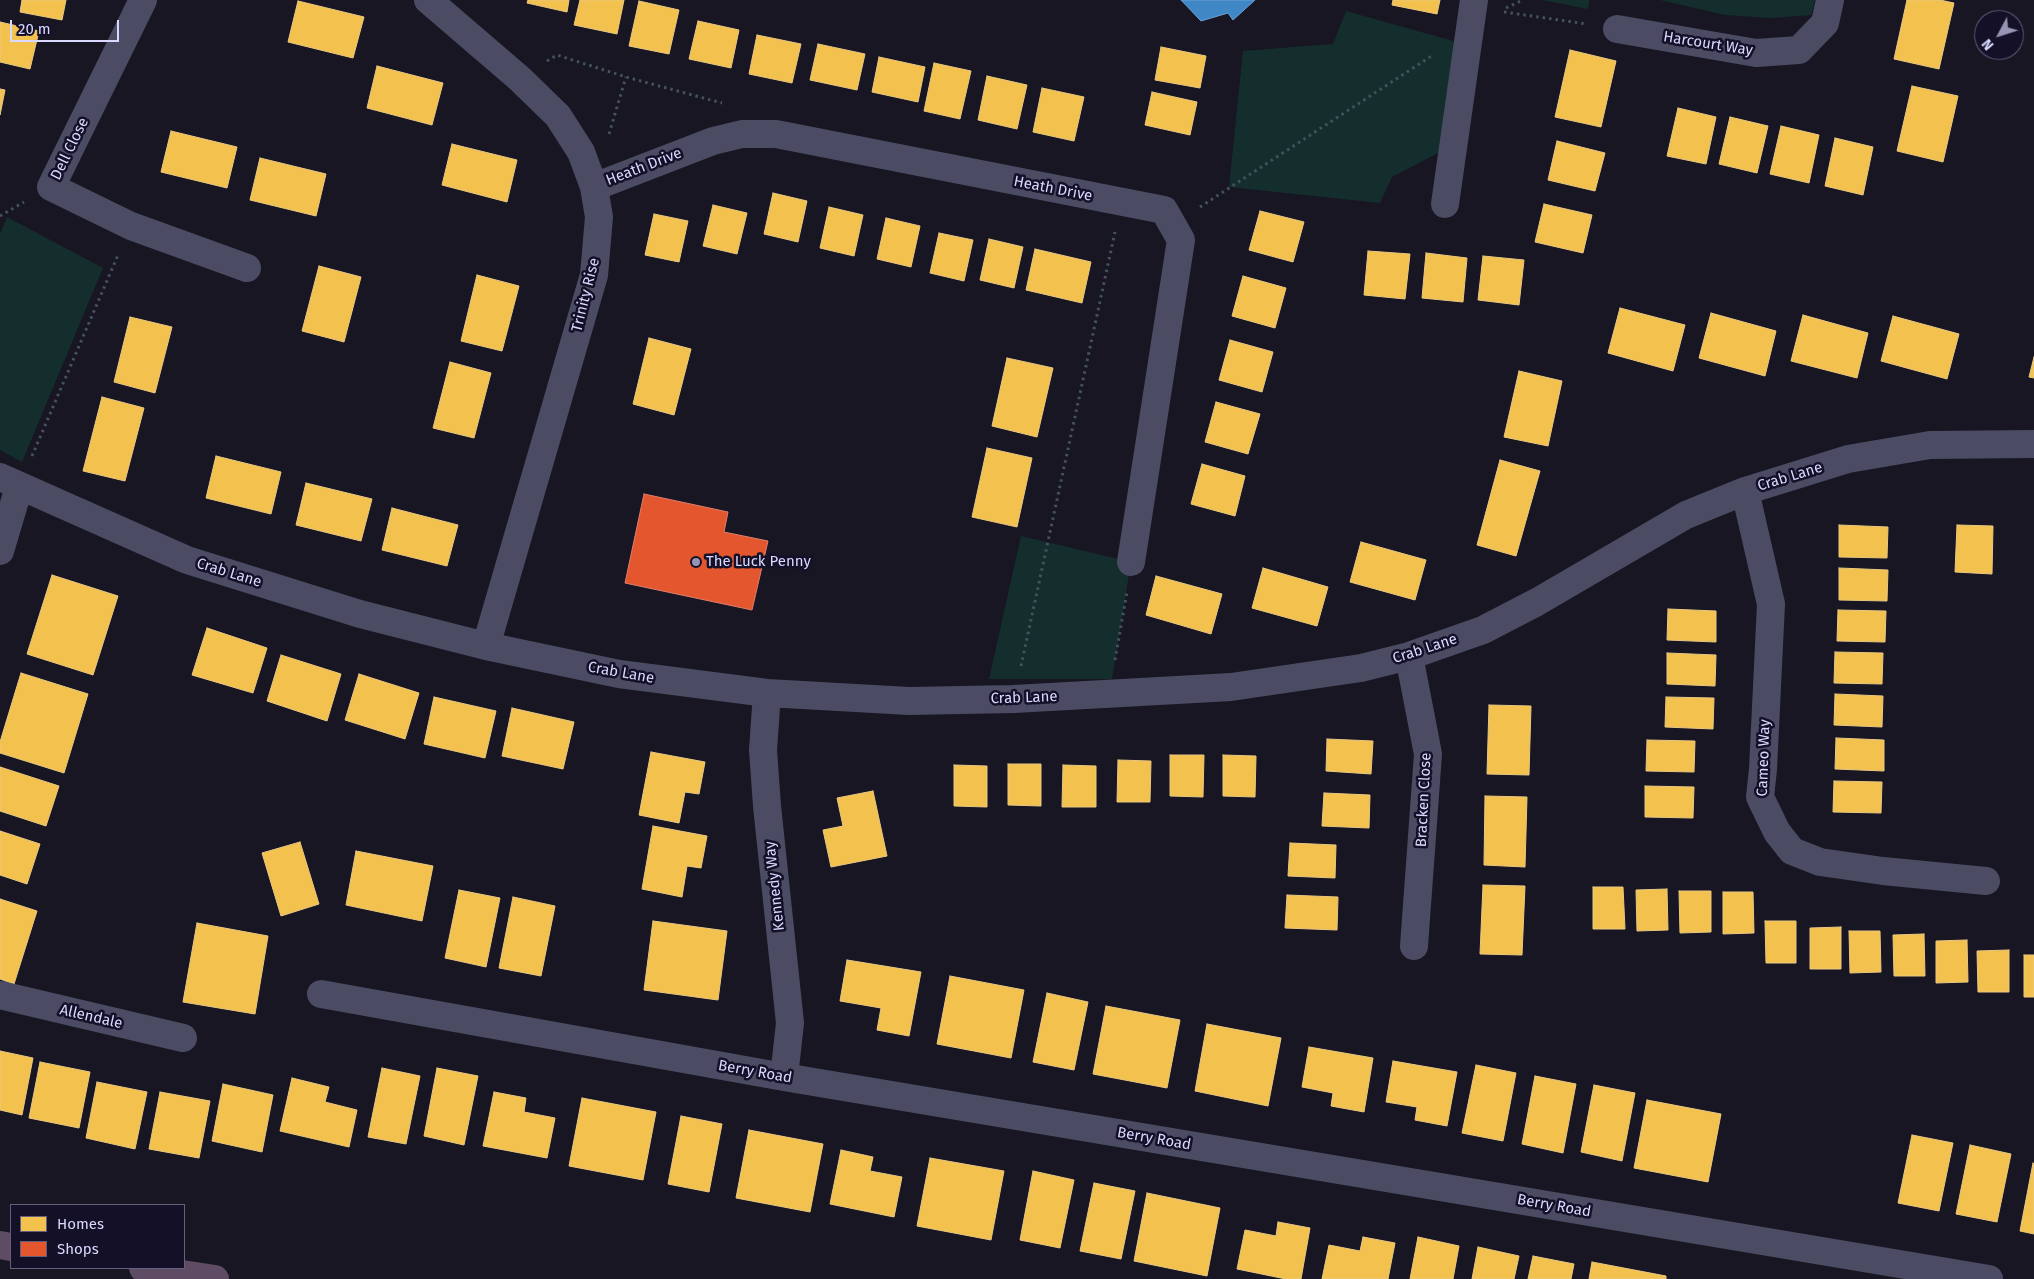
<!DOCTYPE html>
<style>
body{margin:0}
#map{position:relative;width:2034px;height:1279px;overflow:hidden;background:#171622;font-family:"Fira Sans",sans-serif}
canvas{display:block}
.legend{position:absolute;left:10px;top:1204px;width:175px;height:65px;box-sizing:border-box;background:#131028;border:1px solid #62607e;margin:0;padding:6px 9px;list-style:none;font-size:15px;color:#d9d8ff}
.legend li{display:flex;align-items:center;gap:10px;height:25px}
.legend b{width:25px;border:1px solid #62607e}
.north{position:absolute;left:1974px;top:10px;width:50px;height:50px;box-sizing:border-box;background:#131028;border:1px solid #62607e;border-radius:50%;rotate:230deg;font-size:14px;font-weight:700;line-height:20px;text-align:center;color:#d9d8ff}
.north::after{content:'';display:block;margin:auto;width:18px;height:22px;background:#9594b2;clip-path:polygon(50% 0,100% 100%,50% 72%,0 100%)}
.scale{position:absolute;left:10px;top:20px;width:109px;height:22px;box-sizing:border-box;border:2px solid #d9d8ff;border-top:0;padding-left:6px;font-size:15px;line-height:18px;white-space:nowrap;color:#d9d8ff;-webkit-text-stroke:4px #131028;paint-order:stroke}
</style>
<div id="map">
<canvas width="2034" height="1279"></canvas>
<ul class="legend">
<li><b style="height:14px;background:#f2c14e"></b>Homes</li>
<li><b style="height:14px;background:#e4572e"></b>Shops</li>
</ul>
<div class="north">N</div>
<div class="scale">20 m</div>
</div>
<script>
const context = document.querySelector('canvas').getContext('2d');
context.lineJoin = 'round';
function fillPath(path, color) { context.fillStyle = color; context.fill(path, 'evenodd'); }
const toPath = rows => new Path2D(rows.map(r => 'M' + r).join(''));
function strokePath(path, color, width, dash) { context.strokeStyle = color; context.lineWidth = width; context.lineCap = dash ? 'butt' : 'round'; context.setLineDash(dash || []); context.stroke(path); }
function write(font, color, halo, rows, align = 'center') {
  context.font = font + ' "Fira Sans",sans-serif'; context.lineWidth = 5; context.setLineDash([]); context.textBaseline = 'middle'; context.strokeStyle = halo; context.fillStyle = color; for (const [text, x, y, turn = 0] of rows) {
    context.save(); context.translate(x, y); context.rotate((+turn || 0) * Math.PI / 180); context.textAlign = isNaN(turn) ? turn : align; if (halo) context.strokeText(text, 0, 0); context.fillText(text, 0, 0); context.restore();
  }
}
fillPath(toPath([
 [1543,0,1589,0,1588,9],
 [1660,0,1815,0,1811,15,1771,18,1725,15],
 [1346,11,1457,42,1444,150,1392,177,1380,203,1229,187,1243,51,1333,44],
 [7,217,103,268,22,462,0,450,0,234],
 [1021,536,1131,562,1112,679,989,679]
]), '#142e2d');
const homes = toPath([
 [22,0,66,0,62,20,20,12,22,0],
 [528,0,569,0,567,12,527,3,528,0],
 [580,0,624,0,617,34,574,25,580,0],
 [1393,0,1440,0,1437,14,1392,5,1393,0],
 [1907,0,1940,0,1954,3,1939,69,1894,59,1907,0],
 [298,1,364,17,353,58,288,42,298,1],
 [639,1,679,10,669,54,629,46,639,1],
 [698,21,739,30,731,68,689,59,698,21],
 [0,22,39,31,30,69,0,62,0,22],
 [757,35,801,44,792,83,749,74,757,35],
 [818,44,865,54,857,90,810,80,818,44],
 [1161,47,1206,56,1200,88,1155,80,1161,47],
 [1570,50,1616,61,1601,127,1555,117,1570,50],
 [879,57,925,67,918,102,872,92,879,57],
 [934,63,971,71,960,119,924,111,934,63],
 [377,66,443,83,432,125,367,108,377,66],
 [987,76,1027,85,1017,129,978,120,987,76],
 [1912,86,1958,96,1943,162,1897,151,1912,86],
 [1042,88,1084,97,1074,141,1033,132,1042,88],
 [0,89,5,90,0,115,0,89],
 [1152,92,1197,102,1190,135,1145,125,1152,92],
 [1678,108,1716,117,1706,164,1667,156,1678,108],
 [1730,117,1768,126,1757,173,1719,164,1730,117],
 [1781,126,1819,135,1809,183,1770,174,1781,126],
 [171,131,237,147,227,188,161,172,171,131],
 [1835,138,1873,147,1863,195,1825,186,1835,138],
 [1557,141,1605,153,1595,191,1548,180,1557,141],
 [452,144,517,160,507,202,442,185,452,144],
 [260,158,326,174,316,216,250,200,260,158],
 [773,193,807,201,798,242,764,234,773,193],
 [1544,204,1592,215,1583,253,1535,242,1544,204],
 [713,205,747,213,737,254,703,246,713,205],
 [829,207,863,215,854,256,820,248,829,207],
 [1260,211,1304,222,1293,262,1249,250,1260,211],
 [654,214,688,221,679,262,645,255,654,214],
 [886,218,920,226,911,267,877,259,886,218],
 [939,233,973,240,964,281,930,273,939,233],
 [989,239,1023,247,1014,288,980,280,989,239],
 [1035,249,1091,262,1082,303,1026,290,1035,249],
 [1368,251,1410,254,1405,299,1364,295,1368,251],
 [1426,253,1467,258,1463,302,1422,298,1426,253],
 [1483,256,1524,260,1519,305,1478,300,1483,256],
 [319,266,361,277,344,342,302,331,319,266],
 [477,275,519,286,502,351,461,341,477,275],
 [1243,276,1286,288,1275,328,1232,316,1243,276],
 [1620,308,1685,325,1673,371,1608,353,1620,308],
 [1711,313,1776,331,1765,376,1699,358,1711,313],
 [1803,315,1868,333,1857,378,1791,361,1803,315],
 [1893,316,1959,334,1947,379,1881,361,1893,316],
 [130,317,172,327,155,393,114,382,130,317],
 [649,338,691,349,674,415,633,404,649,338],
 [1230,340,1273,352,1262,392,1219,380,1230,340],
 [2034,357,2034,378,2029,377,2034,357],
 [1007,358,1053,368,1037,437,992,426,1007,358],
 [450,362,491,373,474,438,433,428,450,362],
 [1519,371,1562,381,1548,446,1504,437,1519,371],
 [102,397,144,408,125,481,83,471,102,397],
 [1216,402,1260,414,1248,454,1205,442,1216,402],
 [987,448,1032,458,1017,527,972,517,987,448],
 [216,456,281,472,271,514,206,498,216,456],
 [1500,460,1540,471,1516,556,1477,545,1500,460],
 [1202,464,1245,476,1235,516,1191,504,1202,464],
 [306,483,372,499,361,541,296,525,306,483],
 [392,508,458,525,447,566,382,550,392,508],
 [1839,525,1888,527,1887,558,1839,557,1839,525],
 [1957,525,1993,526,1992,574,1955,572,1957,525],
 [1361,542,1426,560,1415,600,1350,582,1361,542],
 [1263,568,1328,587,1317,626,1252,608,1263,568],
 [1839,568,1888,570,1887,601,1839,600,1839,568],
 [52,575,118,596,93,675,27,654,52,575],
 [1156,576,1222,594,1211,634,1146,615,1156,576],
 [1668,609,1716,611,1716,642,1667,640,1668,609],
 [1838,610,1886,611,1885,642,1837,641,1838,610],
 [207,628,267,648,253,693,192,675,207,628],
 [1835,652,1883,653,1882,684,1834,683,1835,652],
 [1667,653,1716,655,1715,686,1667,684,1667,653],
 [281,655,341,674,327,721,267,701,281,655],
 [21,673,88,694,64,773,0,753,0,742,21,673],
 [359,674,419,693,405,739,345,720,359,674],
 [1835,694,1883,696,1882,727,1834,725,1835,694],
 [434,697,496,711,485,758,424,744,434,697],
 [1666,697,1714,698,1713,729,1665,727,1666,697],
 [1489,705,1531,706,1529,775,1487,774,1489,705],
 [512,708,574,722,563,769,502,756,512,708],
 [1836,738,1884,740,1884,771,1835,769,1836,738],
 [1327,739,1373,741,1371,774,1326,771,1327,739],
 [1647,740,1695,741,1694,772,1646,771,1647,740],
 [651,752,705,762,699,794,685,792,679,823,639,815,651,752],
 [1170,755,1204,755,1203,797,1170,796,1170,755],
 [1223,755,1256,756,1255,797,1223,796,1223,755],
 [1118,760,1151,761,1150,802,1117,802,1118,760],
 [1008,764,1041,764,1041,806,1008,805,1008,764],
 [954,765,987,766,987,807,954,806,954,765],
 [1063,765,1096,766,1096,807,1062,807,1063,765],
 [0,767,59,786,46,826,0,811,0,767],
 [1834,781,1882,782,1881,813,1833,812,1834,781],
 [1645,786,1694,787,1693,818,1645,817,1645,786],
 [873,791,887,856,831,867,823,830,843,826,837,798,873,791],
 [1324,793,1370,795,1369,828,1322,826,1324,793],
 [1485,796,1527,797,1525,867,1484,865,1485,796],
 [653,826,707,836,701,868,687,866,682,897,642,889,653,826],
 [0,831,40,844,27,884,0,875,0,831],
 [300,842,319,904,281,916,262,853,300,842],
 [1290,843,1336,845,1335,878,1288,876,1290,843],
 [356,851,433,866,422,921,346,905,356,851],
 [1483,885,1525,886,1522,955,1480,954,1483,885],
 [1593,887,1623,887,1625,929,1593,929,1593,887],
 [1667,889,1668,930,1637,931,1636,890,1667,889],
 [459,890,500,898,486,967,445,958,459,890],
 [1679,891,1711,891,1711,932,1680,933,1679,891],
 [1723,892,1753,892,1754,933,1723,934,1723,892],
 [1287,895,1338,897,1337,930,1285,928,1287,895],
 [513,897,555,906,541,976,499,968,513,897],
 [0,899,37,911,14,984,0,979,0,899],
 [653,921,727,931,718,1000,644,990,653,921],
 [1765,921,1796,921,1796,963,1766,963,1765,921],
 [197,923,268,936,255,1014,183,1002,197,923],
 [1841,927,1841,969,1810,969,1810,928,1841,927],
 [1849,931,1880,931,1881,972,1850,973,1849,931],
 [1924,934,1925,976,1894,976,1893,935,1924,934],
 [1967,940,1968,982,1936,983,1936,941,1967,940],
 [2009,950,2009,992,1978,992,1977,951,2009,950],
 [2024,955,2034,955,2034,997,2024,997,2024,955],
 [847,960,921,972,909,1036,877,1030,881,1008,840,1001,847,960],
 [950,976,1024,990,1011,1058,937,1044,950,976],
 [1047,993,1088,1002,1074,1070,1033,1062,1047,993],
 [1106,1006,1180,1020,1167,1088,1093,1074,1106,1006],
 [1207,1024,1281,1038,1268,1106,1195,1091,1207,1024],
 [1309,1047,1373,1058,1364,1112,1331,1106,1333,1093,1302,1087,1309,1047],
 [0,1051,33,1058,22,1115,0,1110,0,1051],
 [1393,1061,1457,1072,1447,1126,1415,1120,1417,1107,1386,1102,1393,1061],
 [40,1062,90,1072,79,1128,29,1118,40,1062],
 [1476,1065,1516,1073,1503,1141,1462,1133,1476,1065],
 [382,1068,420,1076,406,1144,368,1137,382,1068],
 [437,1068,478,1076,464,1145,424,1136,437,1068],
 [1535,1076,1576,1084,1563,1153,1522,1144,1535,1076],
 [292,1078,329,1087,325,1102,357,1110,349,1147,280,1131,292,1078],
 [97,1082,147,1092,135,1149,86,1138,97,1082],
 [223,1084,273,1095,262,1152,212,1141,223,1084],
 [1594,1085,1635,1093,1622,1161,1581,1152,1594,1085],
 [160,1092,210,1101,199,1158,149,1149,160,1092],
 [494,1092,526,1098,524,1112,555,1118,547,1158,483,1146,494,1092],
 [582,1098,656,1112,643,1180,569,1166,582,1098],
 [1647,1100,1721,1114,1708,1182,1634,1168,1647,1100],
 [681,1116,722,1124,709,1192,668,1184,681,1116],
 [749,1130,823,1144,810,1212,736,1198,749,1130],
 [1912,1135,1953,1143,1939,1211,1898,1203,1912,1135],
 [1970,1145,2011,1154,1997,1222,1956,1214,1970,1145],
 [841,1150,873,1157,870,1171,902,1177,894,1217,830,1204,841,1150],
 [930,1158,1004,1171,991,1240,917,1226,930,1158],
 [2033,1163,2034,1164,2034,1234,2020,1231,2033,1163],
 [1033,1171,1074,1180,1060,1248,1020,1240,1033,1171],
 [1094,1183,1135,1191,1121,1259,1080,1251,1094,1183],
 [1147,1193,1220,1208,1207,1276,1134,1261,1147,1193],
 [1278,1222,1310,1228,1301,1279,1286,1279,1237,1269,1245,1230,1276,1236,1278,1222],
 [1363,1237,1395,1243,1388,1279,1322,1279,1329,1245,1360,1251,1363,1237],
 [1418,1237,1459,1246,1453,1279,1410,1279,1418,1237],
 [1478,1247,1519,1256,1514,1279,1472,1279,1478,1247],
 [1533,1256,1574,1264,1571,1279,1528,1279,1533,1256],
 [1592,1262,1666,1276,1666,1279,1589,1279,1592,1262]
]);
fillPath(homes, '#f2c14e');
strokePath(homes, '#eac883', 1);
const shops = toPath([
 [644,494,728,512,724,532,768,541,752,610,625,583,644,494]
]);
fillPath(shops, '#e4572e');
strokePath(shops, '#e17e6d', 1);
const schools = toPath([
 [1181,0,1255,0,1233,20,1228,13,1201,21,1181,0]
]);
fillPath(schools, '#3f88c5');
strokePath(schools, '#6da0d6', 1);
strokePath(toPath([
 [1506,8,1523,0],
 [1504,12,1587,24],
 [547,61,557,55,626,77,722,103],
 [609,134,626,77],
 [1200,207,1433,55],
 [0,216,24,202],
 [32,456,118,255],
 [1115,660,1127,592],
 [1021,666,1115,232]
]), '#44525e', 3, [2.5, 4]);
strokePath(toPath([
 [143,0,51,187,131,226,247,268],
 [428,0,520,79,558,116,581,152,594,187,599,217,594,275,486,646],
 [1617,29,1756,53,1799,50,1825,23,1830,0],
 [594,187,713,141,742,134,776,134,1164,210,1181,240,1131,562],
 [1445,204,1474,0],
 [0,477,187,560,360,614,486,646,619,674,767,693,909,701,1014,699,1231,687,1361,668,1409,656,1483,630,1537,602,1686,515,1745,491,1848,459,1930,445,2034,444],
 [1745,491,1771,604,1763,769,1760,797,1777,832,1792,851,1820,862,1883,871,1986,881],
 [0,551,19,487],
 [1409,656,1428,754,1414,946],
 [767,693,763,750,767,806,790,1023,784,1077],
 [321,994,784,1077,1989,1279],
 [0,995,183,1038]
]), '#4b4c63', 28);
strokePath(toPath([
 [0,1245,11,1247],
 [143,1268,215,1279]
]), '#5d4c63', 28);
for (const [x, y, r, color] of [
 [696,562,5,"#9594b2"]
]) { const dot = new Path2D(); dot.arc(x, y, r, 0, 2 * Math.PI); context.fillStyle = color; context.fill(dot); strokePath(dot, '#131028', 2); }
write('15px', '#d9d8ff', '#131028', [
 ["Harcourt Way",1708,44,9],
 ["Dell Close",70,149,-64],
 ["Heath Drive",644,167,-21],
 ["Heath Drive",1053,189,11],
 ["Trinity Rise",586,295,-76],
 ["Crab Lane",1790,477,-17],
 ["Crab Lane",229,573,17],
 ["Crab Lane",1425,649,-18],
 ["Crab Lane",621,673,10],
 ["Crab Lane",1024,698,-2],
 ["Cameo Way",1764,758,-88],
 ["Bracken Close",1424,800,-87],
 ["Kennedy Way",775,886,-96],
 ["Allendale",91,1017,13],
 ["Berry Road",755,1072,10],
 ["Berry Road",1154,1139,10],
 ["Berry Road",1554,1206,10]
]);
write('15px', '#d9d8ff', '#131028', [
 ["The Luck Penny",706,562]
], 'left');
</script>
